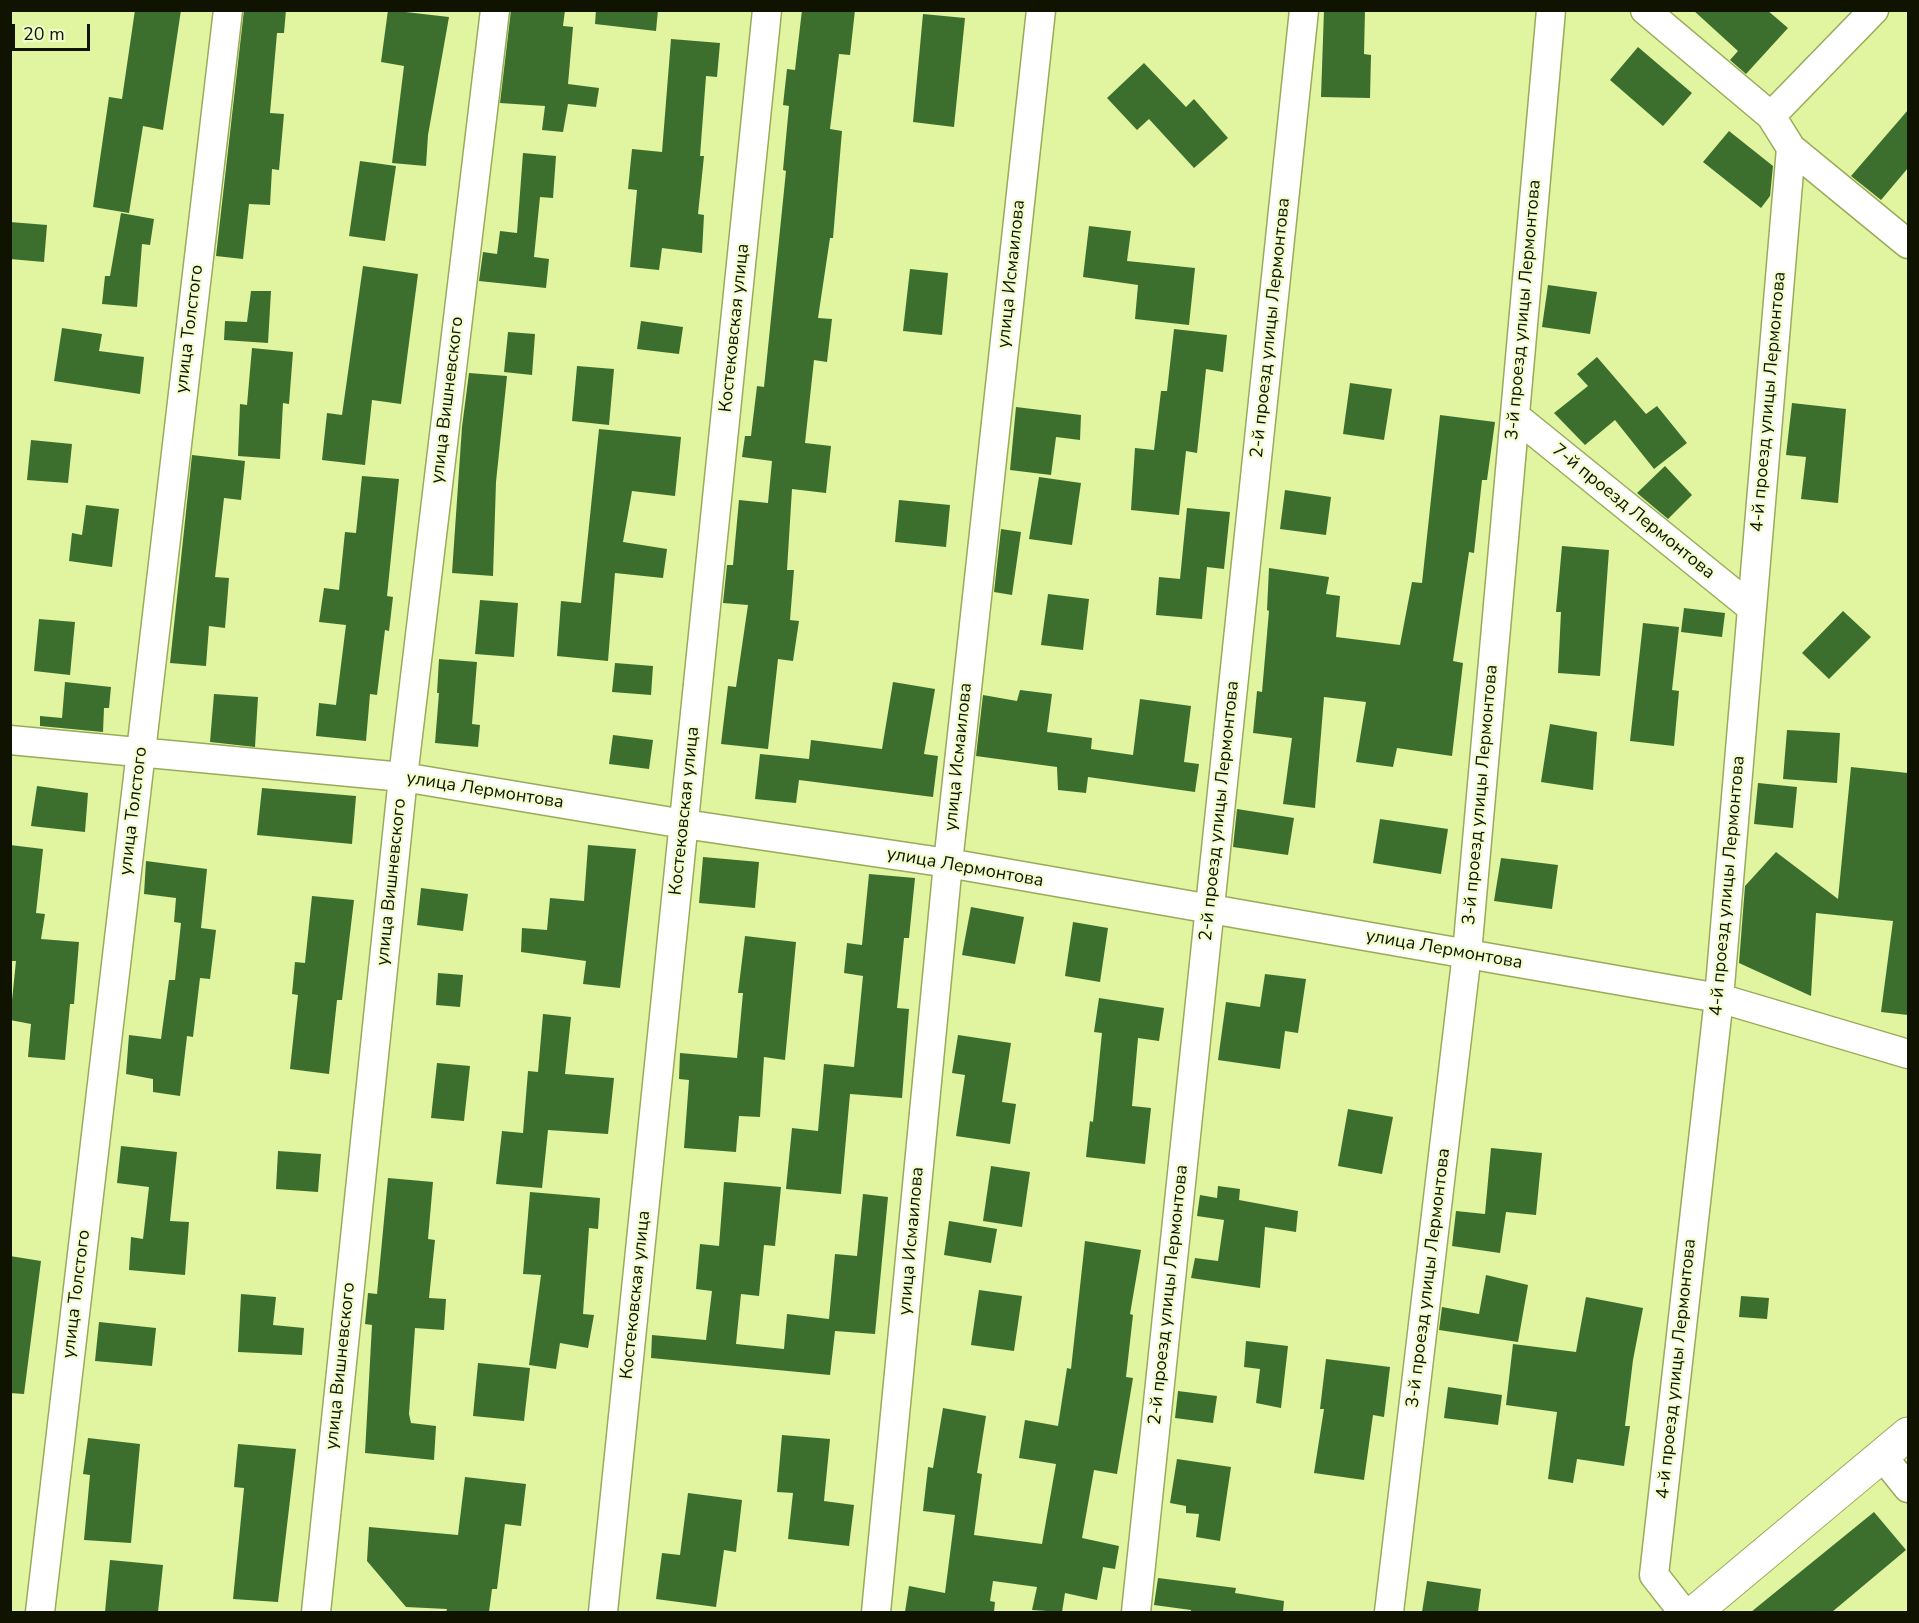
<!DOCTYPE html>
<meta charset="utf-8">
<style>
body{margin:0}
#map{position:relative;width:1919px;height:1623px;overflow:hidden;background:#e1f4a0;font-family:"Nunito Sans",sans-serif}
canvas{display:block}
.frame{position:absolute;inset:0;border:12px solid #0f1300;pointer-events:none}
.scale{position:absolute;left:12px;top:24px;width:78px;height:27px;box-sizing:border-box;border:3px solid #0f1300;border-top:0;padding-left:8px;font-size:18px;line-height:21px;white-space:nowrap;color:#0f1300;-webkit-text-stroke:4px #f1fecc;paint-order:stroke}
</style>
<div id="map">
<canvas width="1919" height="1623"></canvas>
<div class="frame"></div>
<div class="scale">20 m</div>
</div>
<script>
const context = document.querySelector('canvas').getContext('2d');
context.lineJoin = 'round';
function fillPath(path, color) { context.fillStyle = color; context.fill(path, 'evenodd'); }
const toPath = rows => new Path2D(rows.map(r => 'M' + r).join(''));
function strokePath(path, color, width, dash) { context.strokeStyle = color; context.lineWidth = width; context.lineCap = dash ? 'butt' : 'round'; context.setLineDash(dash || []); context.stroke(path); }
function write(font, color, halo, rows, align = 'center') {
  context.font = font + ' "Nunito Sans",sans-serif'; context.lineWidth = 4.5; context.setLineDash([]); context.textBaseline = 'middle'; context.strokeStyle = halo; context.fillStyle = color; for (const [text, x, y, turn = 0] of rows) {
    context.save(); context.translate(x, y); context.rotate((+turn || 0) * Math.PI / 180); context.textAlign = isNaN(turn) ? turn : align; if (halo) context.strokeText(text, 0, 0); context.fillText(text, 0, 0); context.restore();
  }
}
fillPath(toPath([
 [135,10,181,10,163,130,143,126,129,213,93,207,109,97,122,99],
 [244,10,286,10,284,33,277,33,270,113,284,114,279,170,272,169,270,205,249,204,243,259,216,256],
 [388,10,449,17,428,135,426,166,392,163,404,66,381,62],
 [511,10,565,10,563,26,573,27,568,84,599,88,596,107,568,104,563,132,542,130,545,106,500,103],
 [596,10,658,10,656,31,595,24],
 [802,10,855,10,850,55,839,54,830,129,842,131,833,238,830,238,818,318,832,319,827,362,814,360,805,443,831,446,826,493,792,489,787,570,794,570,790,620,799,621,793,661,778,659,768,749,721,744,728,686,736,687,748,605,723,603,727,565,733,565,739,500,768,503,772,461,742,457,745,436,751,436,757,386,764,387,786,171,783,170,789,106,783,105,787,69,795,70],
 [1324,10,1365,10,1364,54,1371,55,1370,98,1321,97],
 [1693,10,1767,10,1788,28,1746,74,1730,60,1738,51],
 [923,14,965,18,954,127,913,122],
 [671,39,720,43,717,77,706,76,700,156,704,156,698,214,704,215,702,253,662,248,659,270,630,267,637,190,628,189,632,149,662,152],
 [1638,47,1692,93,1663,126,1610,80],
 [1144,63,1186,107,1194,99,1228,138,1194,168,1149,119,1137,130,1107,98],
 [1908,110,1908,168,1881,200,1851,176],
 [1729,131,1773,166,1770,196,1761,208,1703,162],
 [523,153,556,156,553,198,540,197,534,257,549,259,546,288,479,281,483,252,497,254,500,231,517,233],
 [360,161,396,166,385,241,349,236],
 [121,213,154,219,150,245,142,244,137,307,102,304,105,276,110,276],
 [10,222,47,225,44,262,10,259],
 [1089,226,1131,231,1127,261,1195,268,1189,325,1135,319,1138,285,1083,277],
 [363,266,418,274,401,404,372,400,365,465,322,460,327,413,342,415],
 [910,269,948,273,942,335,903,331],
 [1548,285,1597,292,1590,334,1542,327],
 [251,291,271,291,268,343,224,340,225,321,247,322],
 [641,321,683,327,679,354,637,349],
 [62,328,102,334,99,351,144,357,140,394,54,381],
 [1174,329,1227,335,1223,372,1206,369,1197,453,1186,451,1179,515,1131,510,1135,448,1154,450,1161,391,1167,391],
 [508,332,535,334,532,375,504,372],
 [252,348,293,352,289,404,283,403,280,459,238,456,240,404,247,405],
 [1597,357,1646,414,1657,406,1687,443,1654,469,1615,420,1585,445,1554,413,1588,386,1577,374],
 [577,366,614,369,609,425,572,421],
 [469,373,507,376,496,482,493,576,452,573,462,427],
 [1350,383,1392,389,1384,440,1343,434],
 [1792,403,1846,409,1838,503,1801,499,1806,457,1786,455],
 [1016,407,1081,415,1080,440,1056,437,1051,475,1010,470],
 [1440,415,1495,422,1487,480,1482,480,1474,553,1469,552,1453,661,1463,663,1452,756,1397,748,1393,767,1356,762,1366,702,1324,697,1315,808,1283,804,1292,738,1253,733,1257,691,1262,692,1269,611,1267,610,1269,568,1329,577,1326,594,1340,596,1336,637,1400,645,1412,582,1422,583],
 [599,429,681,437,675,496,632,491,623,542,667,549,663,578,615,573,608,661,557,656,561,601,581,603],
 [31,440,72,444,68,483,27,480],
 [192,455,245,461,241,500,224,498,215,577,229,578,225,628,209,626,206,666,170,663],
 [1665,466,1692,495,1668,519,1637,493],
 [362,476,399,479,387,596,393,597,389,631,385,630,377,695,370,694,366,741,316,736,319,703,336,705,346,625,319,622,324,588,339,590,345,532,356,533],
 [1039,477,1081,483,1072,545,1029,539],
 [1285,490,1331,497,1326,535,1280,529],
 [899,500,950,505,946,547,895,542],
 [86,505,119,509,112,567,69,561,72,533,82,535],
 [1187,508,1230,512,1224,569,1207,567,1202,619,1156,615,1159,577,1180,579],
 [1001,529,1021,532,1012,595,994,592],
 [1562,546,1609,550,1600,676,1558,673,1561,612,1556,612],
 [1048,594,1089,599,1083,650,1041,645],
 [480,600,518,603,514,657,475,654],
 [1684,608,1725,613,1722,637,1681,632],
 [1843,611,1871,637,1829,679,1802,653],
 [39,619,75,622,70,675,34,671],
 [1643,623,1679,627,1672,690,1679,691,1674,746,1630,741],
 [439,659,477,662,472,724,480,725,478,747,435,743,439,693,437,693],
 [615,663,653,666,651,695,612,692],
 [65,682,111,687,109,708,104,708,103,732,40,726,40,716,62,718],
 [893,682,935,689,924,754,938,756,933,797,799,780,796,803,755,799,760,754,809,759,811,740,882,749],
 [1020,690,1052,694,1047,732,1092,738,1091,749,1133,755,1140,699,1191,706,1184,762,1199,764,1195,792,1088,777,1086,793,1058,790,1057,767,976,756,983,695,1017,701],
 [214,694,258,697,255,747,210,742],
 [1550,724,1597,732,1593,790,1541,782],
 [1787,730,1840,733,1837,783,1783,779],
 [613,735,653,740,649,769,609,764],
 [1851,767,1908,773,1908,1015,1881,1012,1893,921,1816,913,1811,996,1739,963,1745,886,1776,852,1838,899],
 [1758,783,1797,787,1793,828,1754,824],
 [37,786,88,793,85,832,31,826],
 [262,788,356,796,352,844,257,835],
 [1237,809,1294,818,1288,855,1233,847],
 [1380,819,1448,829,1441,874,1373,863],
 [10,845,43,849,36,913,45,914,41,939,79,942,74,1004,70,1004,65,1060,28,1057,31,1024,10,1020,16,961,10,961],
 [588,845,636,849,620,988,583,984,586,961,521,952,522,928,547,930,550,898,584,901],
 [703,857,759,862,755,908,699,903],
 [1501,858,1558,865,1552,909,1494,901],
 [146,861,207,869,201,928,216,930,210,979,200,978,193,1037,187,1036,180,1096,153,1092,153,1079,126,1074,129,1035,161,1039,169,980,175,980,181,923,174,922,176,898,144,894],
 [869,874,915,878,909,938,904,938,897,1008,909,1009,902,1098,850,1094,841,1194,786,1189,792,1128,818,1131,824,1064,854,1067,863,976,844,973,847,943,862,945],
 [421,888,468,894,463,931,417,925],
 [312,896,354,900,342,1000,337,1000,329,1074,290,1069,298,995,292,994,295,962,305,963],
 [971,907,1024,917,1015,964,962,955],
 [1073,922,1108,928,1100,982,1065,976],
 [745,936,796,942,785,1060,764,1057,760,1117,739,1116,736,1152,684,1148,689,1080,679,1079,680,1053,737,1058,743,993,738,993],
 [438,973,463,975,460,1007,436,1005],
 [1265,974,1306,979,1298,1033,1285,1031,1280,1069,1218,1060,1226,1002,1260,1007],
 [1099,998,1164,1008,1159,1041,1138,1038,1132,1106,1151,1108,1145,1164,1086,1157,1090,1121,1093,1122,1102,1033,1094,1032],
 [543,1014,571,1017,565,1074,614,1078,608,1134,548,1130,542,1188,496,1184,502,1131,523,1133,528,1071,538,1072],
 [958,1035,1011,1043,1002,1102,1016,1104,1010,1144,956,1136,965,1075,952,1073],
 [437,1063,470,1066,464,1121,431,1118],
 [1348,1109,1393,1117,1382,1174,1338,1166],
 [121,1146,177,1152,170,1221,189,1222,185,1275,129,1270,131,1237,143,1239,149,1187,117,1183],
 [1491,1148,1542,1153,1536,1215,1506,1212,1500,1253,1452,1246,1456,1211,1485,1214],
 [278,1151,321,1154,318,1192,276,1189],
 [991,1166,1030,1172,1022,1227,983,1221],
 [388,1178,433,1182,428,1239,435,1240,429,1298,446,1299,444,1330,415,1328,409,1414,411,1423,436,1426,434,1460,365,1453,372,1325,365,1324,368,1293,377,1294],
 [724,1182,781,1187,775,1246,764,1245,759,1296,741,1294,736,1344,784,1349,787,1314,829,1319,835,1254,857,1256,863,1194,888,1197,875,1334,835,1331,830,1375,651,1358,652,1335,706,1340,712,1291,696,1289,700,1244,719,1246],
 [1218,1186,1240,1189,1239,1200,1298,1211,1296,1232,1265,1227,1260,1288,1191,1278,1195,1258,1218,1261,1224,1220,1197,1216,1200,1195,1217,1198],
 [530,1192,600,1198,598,1229,589,1228,583,1314,594,1315,588,1348,560,1343,556,1369,529,1365,541,1275,523,1274],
 [949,1221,997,1229,991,1263,944,1255],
 [1085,1241,1141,1250,1130,1314,1133,1315,1126,1377,1133,1378,1117,1474,1094,1470,1082,1538,1119,1546,1115,1569,1103,1567,1097,1600,1065,1593,1062,1612,1032,1610,1037,1587,993,1581,990,1601,995,1602,994,1612,905,1612,909,1586,945,1593,955,1515,923,1511,928,1467,933,1468,943,1408,986,1416,977,1473,982,1474,974,1535,1042,1544,1056,1464,1019,1458,1025,1420,1058,1426,1067,1368,1071,1369],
 [10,1256,41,1261,24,1394,10,1393],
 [1486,1275,1528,1285,1518,1342,1439,1330,1442,1307,1479,1314],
 [979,1290,1022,1296,1014,1351,971,1345],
 [241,1294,276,1297,273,1325,304,1328,302,1355,238,1352],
 [1741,1296,1769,1298,1767,1319,1739,1317],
 [1586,1297,1643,1308,1633,1360,1625,1426,1630,1426,1624,1466,1577,1459,1573,1483,1548,1479,1557,1412,1506,1405,1513,1344,1576,1352],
 [99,1322,156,1328,152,1366,95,1361],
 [1246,1341,1288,1346,1281,1408,1256,1403,1260,1369,1244,1367],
 [1326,1359,1390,1367,1384,1417,1373,1415,1364,1480,1314,1473,1324,1409,1320,1409],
 [478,1363,530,1368,524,1421,473,1416],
 [1448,1387,1502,1395,1498,1425,1444,1418],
 [1178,1391,1217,1396,1213,1423,1175,1418],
 [782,1435,830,1439,824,1501,854,1505,849,1546,788,1539,793,1493,777,1492],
 [88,1438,140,1444,131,1543,84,1540,90,1475,83,1474],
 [238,1444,296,1449,278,1602,233,1599,244,1488,234,1487],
 [1177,1459,1231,1467,1220,1541,1196,1537,1199,1514,1186,1513,1186,1506,1170,1503],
 [465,1477,526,1484,521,1526,505,1524,497,1589,492,1589,489,1612,446,1612,447,1609,406,1607,367,1561,369,1527,458,1535],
 [688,1493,742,1500,736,1552,724,1550,716,1607,656,1599,662,1553,680,1555],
 [1874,1512,1906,1550,1832,1612,1751,1612],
 [110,1560,163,1565,158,1612,105,1612],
 [1158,1578,1236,1588,1235,1593,1284,1601,1283,1612,1191,1612,1191,1610,1154,1605],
 [1427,1581,1481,1589,1478,1612,1422,1612]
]), '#3c6f2d');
const street = toPath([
 [1645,10,1771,116,1791,148,1908,244],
 [1771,116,1874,10],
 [1515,416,1752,608],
 [10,740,403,777,684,824,948,863,1719,998,1908,1054],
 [1883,1457,1908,1488],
 [40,1612,228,10],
 [316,1612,403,777,495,10],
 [603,1612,767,10],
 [876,1612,948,863,1041,10],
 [1136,1612,1304,10],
 [1389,1612,1467,953,1551,10],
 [1683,1612,1654,1575,1719,998,1791,148]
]);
const secondary = toPath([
 [1695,1612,1908,1434]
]);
strokePath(street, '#99ab59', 31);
strokePath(secondary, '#99ab59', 35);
strokePath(street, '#fff', 28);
strokePath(secondary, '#fff', 33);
write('18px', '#0f1300', '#f1fecc', [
 ["улица Исмаилова",1012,274,-84],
 ["3-й проезд улицы Лермонтова",1524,310,-85],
 ["Костековская улица",735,328,-84],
 ["2-й проезд улицы Лермонтова",1271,328,-84],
 ["улица Толстого",190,329,-83],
 ["улица Вишневского",448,400,-83],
 ["4-й проезд улицы Лермонтова",1769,402,-85],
 ["7-й проезд Лермонтова",1633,512,39],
 ["улица Исмаилова",959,757,-84],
 ["улица Лермонтова",485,791,9],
 ["3-й проезд улицы Лермонтова",1481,795,-85],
 ["улица Толстого",134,811,-83],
 ["Костековская улица",685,811,-84],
 ["2-й проезд улицы Лермонтова",1220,811,-84],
 ["улица Лермонтова",965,868,10],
 ["улица Вишневского",392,882,-84],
 ["4-й проезд улицы Лермонтова",1728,886,-85],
 ["улица Лермонтова",1444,950,10],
 ["улица Исмаилова",912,1241,-85],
 ["3-й проезд улицы Лермонтова",1429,1278,-83],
 ["улица Толстого",77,1294,-83],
 ["Костековская улица",636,1295,-84],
 ["2-й проезд улицы Лермонтова",1169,1295,-84],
 ["улица Вишневского",341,1366,-84],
 ["4-й проезд улицы Лермонтова",1677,1369,-84]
]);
</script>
